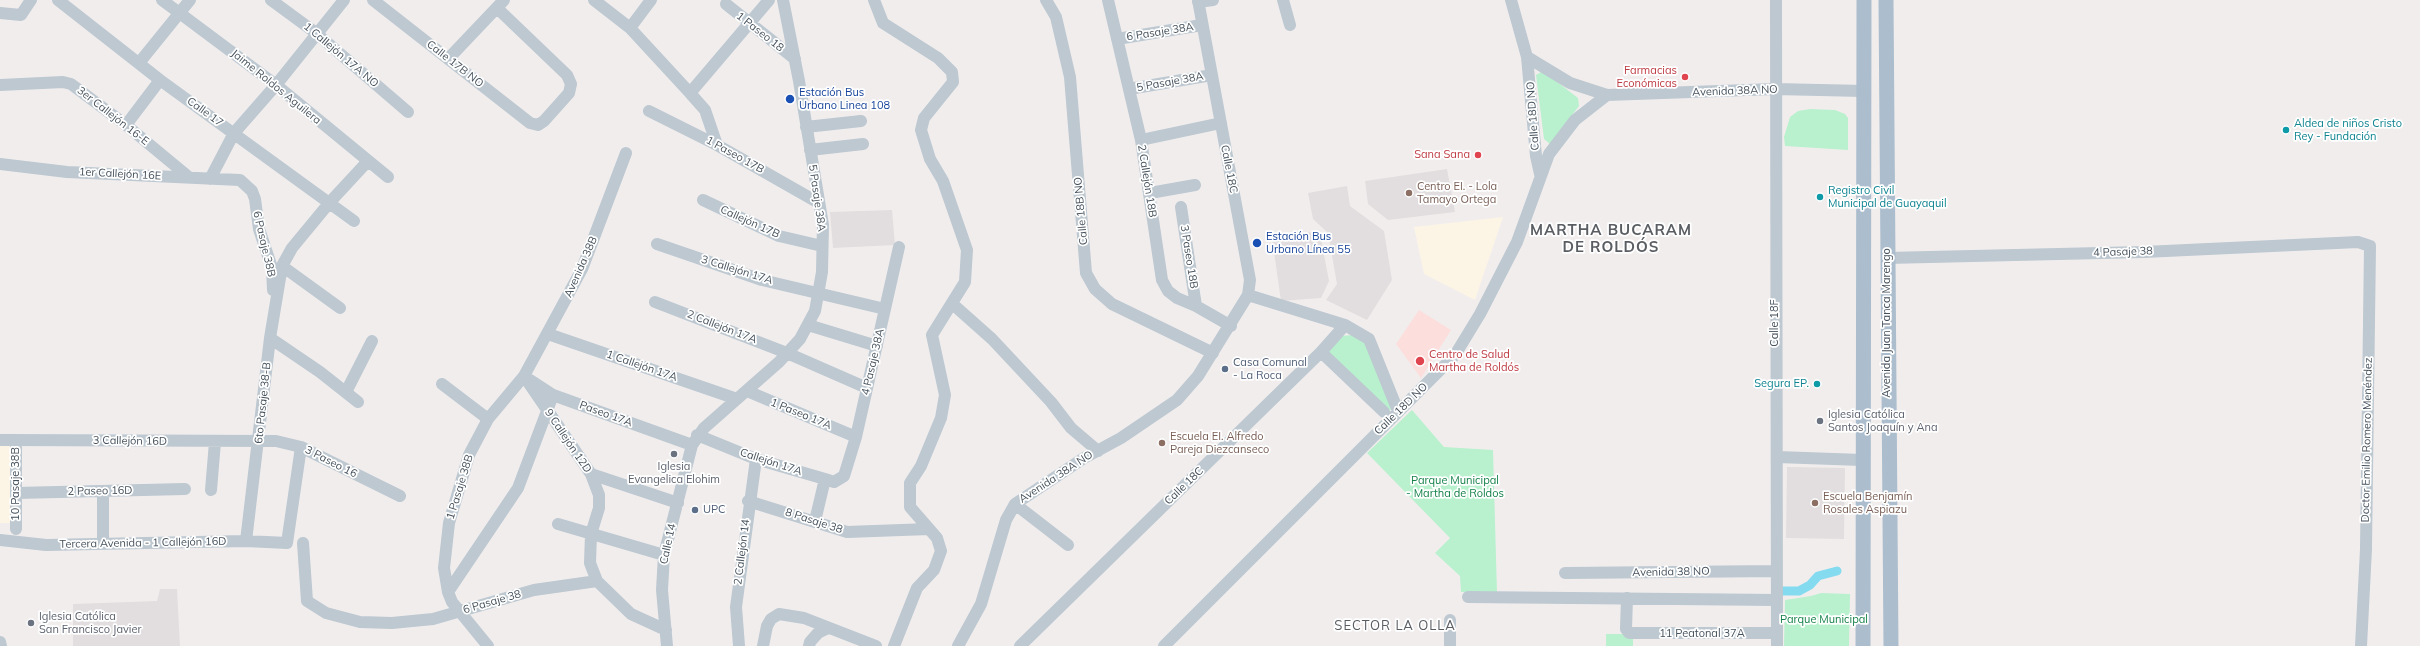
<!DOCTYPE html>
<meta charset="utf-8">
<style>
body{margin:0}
canvas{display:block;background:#f1eded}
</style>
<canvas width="2420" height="646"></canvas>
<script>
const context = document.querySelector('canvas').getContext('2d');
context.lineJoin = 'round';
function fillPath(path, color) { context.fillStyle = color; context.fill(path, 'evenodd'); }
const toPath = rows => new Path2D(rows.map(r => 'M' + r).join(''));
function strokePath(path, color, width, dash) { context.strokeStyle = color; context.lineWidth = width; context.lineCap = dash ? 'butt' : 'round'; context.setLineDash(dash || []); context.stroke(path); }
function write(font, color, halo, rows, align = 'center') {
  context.font = font + ' Mulish,sans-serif'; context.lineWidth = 3.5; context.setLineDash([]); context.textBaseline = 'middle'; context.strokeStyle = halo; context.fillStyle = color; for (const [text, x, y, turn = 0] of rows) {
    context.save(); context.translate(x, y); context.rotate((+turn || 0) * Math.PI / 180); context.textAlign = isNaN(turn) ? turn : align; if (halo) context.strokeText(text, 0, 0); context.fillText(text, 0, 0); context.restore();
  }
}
fillPath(toPath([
 [1503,217,1475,300,1424,274,1414,227],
 [0,446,12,446,13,523,0,523]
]), '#fcf5e5');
fillPath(toPath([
 [1447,169,1455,212,1388,220,1368,204,1365,181],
 [1347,186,1350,206,1384,231,1392,280,1367,320,1326,300,1337,284,1328,233,1313,219,1308,193],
 [892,210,895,245,833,248,830,212],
 [1312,232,1321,239,1329,281,1321,298,1281,301,1272,238],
 [1787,467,1845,468,1844,539,1786,538],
 [160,589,177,589,180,646,73,646,73,604,157,601]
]), '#e2dedf');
fillPath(toPath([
 [1419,310,1451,330,1421,378,1396,344]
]), '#fcdedc');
fillPath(toPath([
 [1543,71,1578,98,1579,106,1550,144,1544,139,1536,75],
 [1810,109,1835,110,1845,114,1848,118,1848,150,1785,146,1784,137,1790,117,1798,111],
 [1352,335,1365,338,1393,407,1387,413,1324,352,1341,336],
 [1412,410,1444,447,1493,450,1497,593,1461,592,1460,576,1435,553,1450,538,1367,453],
 [1821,593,1850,594,1849,646,1784,646,1785,600,1811,596],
 [1606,634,1633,634,1633,646,1606,646]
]), '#b9f1ce');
strokePath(toPath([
 [1782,591,1799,591,1810,585,1818,576,1837,571]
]), '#84dbf0', 9);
strokePath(toPath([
 [58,0,160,80,354,221],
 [162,0,276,85,388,177],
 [271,0,316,33,408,112],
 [373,0,530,123,538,125,544,121,569,93,571,84,567,75,497,8],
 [594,0,630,28,690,93,705,110,717,145],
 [874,0,883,23,938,58,952,72,953,82,924,118,921,130,930,159,943,181,967,250,965,282,932,335,945,395,941,418,921,466,910,483,910,507,937,538,941,551,934,570,917,588,894,646],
 [1046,0,1056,17,1070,77,1086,273,1095,289,1112,304,1213,353],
 [1108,0,1141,140,1162,280,1168,291,1177,298,1196,306,1231,326],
 [1283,0,1290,25],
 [1511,0,1527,57,1536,156,1540,174],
 [1776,0,1777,646],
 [1198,2,1213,0],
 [726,4,795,59],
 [0,13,21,15,31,0],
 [630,28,651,0],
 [1117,39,1202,25],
 [1527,57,1570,83,1607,95,1775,89,1864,91],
 [449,58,504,0],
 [139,63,190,0],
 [0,85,63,82,71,84,126,125,190,178],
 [1129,89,1212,75],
 [690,93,769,0],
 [649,111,717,145,819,203],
 [126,125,160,80],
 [806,127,861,121],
 [1141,140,1221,123],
 [810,150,863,144],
 [0,164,67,172,240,180,252,191,255,199,259,229,272,268,273,290],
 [210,179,234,133,276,85,344,0],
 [1150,193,1195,185],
 [703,200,779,236,822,246],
 [1181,207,1196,306],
 [657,244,762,280,885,309],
 [1887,258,2144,252,2358,242,2370,246,2366,549,2361,646],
 [282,266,340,308],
 [1248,295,1345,325,1369,339,1398,411],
 [655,302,787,353,867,388],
 [956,307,992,339,1051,402,1071,428,1098,451],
 [808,325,877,346],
 [548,334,737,399],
 [270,338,320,372,358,402],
 [1321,352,1384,412],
 [524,376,591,474,599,495,599,508,591,534,590,563,597,581,631,614,666,630],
 [530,380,553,395,692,445],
 [442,384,488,419],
 [747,391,856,437],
 [346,392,372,341],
 [697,435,756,459,825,479,834,482,844,476,856,437,899,247],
 [0,440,276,441,301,447,400,496],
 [16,440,16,529],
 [1777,457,1862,460],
 [591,474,678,503],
 [211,490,215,442],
 [16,493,185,489],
 [748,501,847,532,929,529],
 [1015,504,1068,545],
 [815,521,825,479],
 [558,524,664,555],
 [0,540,46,545,246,541,287,543,301,447],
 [246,541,270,338,282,266,292,248,330,202,368,161],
 [303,543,307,601,326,613,360,622,392,623,433,619,534,590,597,581],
 [103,544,103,491],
 [1565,573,1777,571],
 [448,592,518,488,553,395],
 [1468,597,1777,600],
 [1627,598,1626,629,1629,633,1777,633],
 [1450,620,1450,646],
 [0,642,1,646],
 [488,646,452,602,448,592,444,568,449,523,469,455,488,419,524,376,582,269,626,153],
 [667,646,662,590,664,555,692,445,704,428,779,362,800,339,815,311,822,272,823,225,799,81,783,0],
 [739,646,736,607,756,459],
 [763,646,767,626,771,619,779,614,804,618,876,646],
 [809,646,810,642,818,633,828,628],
 [958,646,981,604,1006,520,1015,504,1084,458,1121,438,1177,400,1198,376,1248,295,1250,280,1198,0],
 [1020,646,1321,352,1345,325],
 [1164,646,1455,355,1480,314,1517,242,1549,154,1575,120,1607,95]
]), '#bdc8d1', 12);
strokePath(toPath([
 [1886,0,1891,646],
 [1863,646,1864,0]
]), '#acbece', 15);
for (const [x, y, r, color] of [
 [1685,77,4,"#e0444e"],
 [790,99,5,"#1a4fb4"],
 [2286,130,4,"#0f9aa8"],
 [1478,155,4,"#e0444e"],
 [1409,193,4,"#8d6e63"],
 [1820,197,4,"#0f9aa8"],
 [1257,243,5,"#1a4fb4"],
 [1420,361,5,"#e0444e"],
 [1225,369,4,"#5c6f8a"],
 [1817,384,4,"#0f9aa8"],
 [1820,421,4,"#6b7280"],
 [1162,443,4,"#8d6e63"],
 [674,454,4,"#6b7280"],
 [1815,503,4,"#8d6e63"],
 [695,510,4,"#5c6f8a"],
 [31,623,4,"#6b7280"]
]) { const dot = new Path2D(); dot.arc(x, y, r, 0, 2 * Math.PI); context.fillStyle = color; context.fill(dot); strokePath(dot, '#fff', 1.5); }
write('11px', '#45515c', '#fff', [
 ["1 Paseo 18",760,32,38],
 ["6 Pasaje 38A",1160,32,-9],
 ["1 Callejón 17A NO",341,55,40],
 ["Calle 17B NO",455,64,38],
 ["5 Pasaje 38A",1170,82,-10],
 ["Jaime Roldos Aguilera",276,87,39],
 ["Avenida 38A NO",1735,91,-2],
 ["Calle 17",205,112,36],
 ["3er Callejón 16-E",113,116,38],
 ["Calle 18D NO",1533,116,-94],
 ["1 Paseo 17B",735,155,29],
 ["Calle 18C",1229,169,79],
 ["1er Callejón 16E",120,174,3],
 ["2 Callejón 18B",1147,181,81],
 ["5 Pasaje 38A",817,198,82],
 ["Calle 18B NO",1081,211,-95],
 ["Callejón 17B",750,222,24],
 ["6 Pasaje 38B",264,244,77],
 ["4 Pasaje 38",2123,252,-2],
 ["3 Paseo 18B",1189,257,81],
 ["Avenida 38B",581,267,-66],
 ["3 Callejón 17A",737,270,17],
 ["Calle 18F",1775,323,-90],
 ["Avenida Juan Tanca Marengo",1887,323,-90],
 ["2 Callejón 17A",722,327,21],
 ["4 Pasaje 38A",873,362,-77],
 ["1 Callejón 17A",642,366,19],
 ["6to Pasaje 38-B",263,403,-84],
 ["Calle 18D NO",1401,409,-44],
 ["Paseo 17A",606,414,20],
 ["1 Paseo 17A",801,414,22],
 ["Doctor Emilio Romero Menéndez",2367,440,-89],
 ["3 Callejón 16D",130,441,1],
 ["9 Callejón 12D",568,441,56],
 ["3 Paseo 16",331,462,27],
 ["Callejón 17A",771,462,18],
 ["Avenida 38A NO",1056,477,-33],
 ["10 Pasaje 38B",16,484,-90],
 ["Calle 18C",1184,486,-44],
 ["1 Pasaje 38B",460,487,-73],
 ["2 Paseo 16D",100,491,-1],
 ["8 Pasaje 38",814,521,18],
 ["Tercera Avenida - 1 Callejón 16D",143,543,-1],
 ["Calle 14",668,544,-78],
 ["2 Callejón 14",742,552,-83],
 ["Avenida 38 NO",1671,572,-1],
 ["6 Pasaje 38",492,602,-16],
 ["11 Peatonal 37A",1702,634]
]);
write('11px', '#be3a42', '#fff', [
 ["Farmacias",1677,71],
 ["Económicas",1677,84],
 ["Sana Sana",1470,155],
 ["Centro de Salud",1429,355,"left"],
 ["Martha de Roldós",1429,368,"left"]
], 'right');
write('11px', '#164399', '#fff', [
 ["Estación Bus",799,93],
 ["Urbano Linea 108",799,106],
 ["Estación Bus",1266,237],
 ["Urbano Línea 55",1266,250]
], 'left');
write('11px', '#0d838f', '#fff', [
 ["Aldea de niños Cristo",2294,124],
 ["Rey - Fundación",2294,137],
 ["Registro Civil",1828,191],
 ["Municipal de Guayaquil",1828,204],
 ["Segura EP.",1809,384,"right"]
], 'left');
write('11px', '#785e54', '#fff', [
 ["Centro EI. - Lola",1417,187],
 ["Tamayo Ortega",1417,200],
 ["Escuela EI. Alfredo",1170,437],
 ["Pareja Diezcanseco",1170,450],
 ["Escuela Benjamín",1823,497],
 ["Rosales Aspiazu",1823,510]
], 'left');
write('11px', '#4e5e75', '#fff', [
 ["Casa Comunal",1233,363],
 ["- La Roca",1233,376],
 ["UPC",703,510]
], 'left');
write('11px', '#5b616d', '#fff', [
 ["Iglesia Católica",1828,415],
 ["Santos Joaquín y Ana",1828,428],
 ["Iglesia",674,467,"center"],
 ["Evangelica Elohim",674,480,"center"],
 ["Iglesia Católica",39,617],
 ["San Francisco Javier",39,630]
], 'left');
write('11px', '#138048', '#fff', [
 ["Parque Municipal",1455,481],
 ["- Martha de Roldos",1455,494],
 ["Parque Municipal",1824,620]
]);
context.letterSpacing = '1px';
write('13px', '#5a5e63', '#fff', [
 ["SECTOR LA OLLA",1395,626]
]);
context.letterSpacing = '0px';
context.letterSpacing = '1px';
write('bold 15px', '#5a5e63', '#fff', [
 ["MARTHA BUCARAM",1611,230],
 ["DE ROLDÓS",1611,247]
]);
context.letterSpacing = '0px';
</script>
